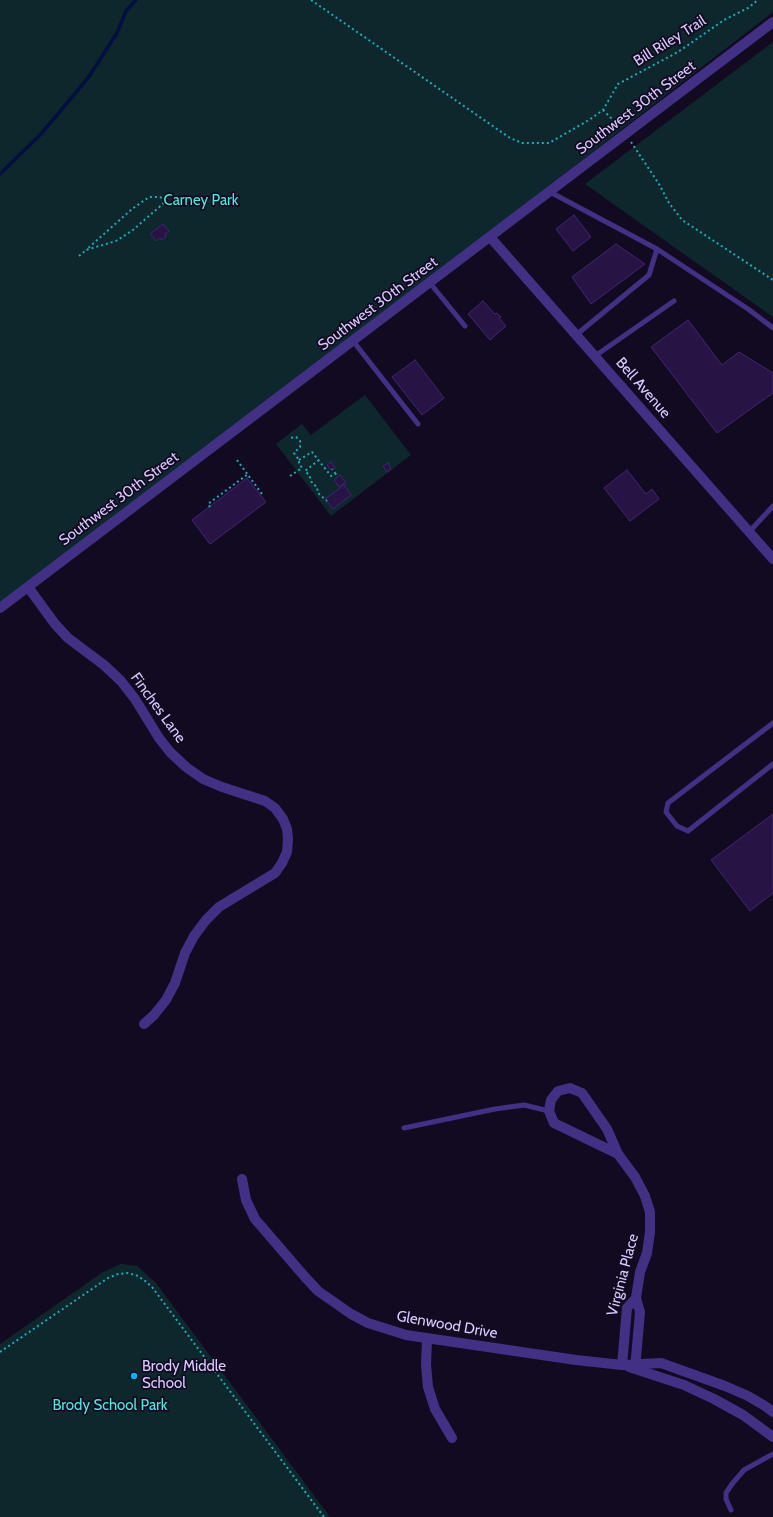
<!DOCTYPE html>
<style>
body{margin:0}
canvas{display:block;background:#120a21}
</style>
<canvas width="773" height="1517"></canvas>
<script>
const context = document.querySelector('canvas').getContext('2d');
context.lineJoin = 'round';
function fillPath(path, color) { context.fillStyle = color; context.fill(path, 'evenodd'); }
const toPath = rows => new Path2D(rows.map(r => 'M' + r).join(''));
function strokePath(path, color, width, dash) { context.strokeStyle = color; context.lineWidth = width; context.lineCap = dash ? 'butt' : 'round'; context.setLineDash(dash || []); context.stroke(path); }
function write(font, color, halo, rows, align = 'center') {
  context.font = font + ' Cabin,sans-serif'; context.lineWidth = 3.5; context.setLineDash([]); context.textBaseline = 'middle'; context.strokeStyle = halo; context.fillStyle = color; for (const [text, x, y, turn = 0] of rows) {
    context.save(); context.translate(x, y); context.rotate((+turn || 0) * Math.PI / 180); context.textAlign = isNaN(turn) ? turn : align; if (halo) context.strokeText(text, 0, 0); context.fillText(text, 0, 0); context.restore();
  }
}
fillPath(toPath([
 [0,0,773,0,773,12,151,494,0,607],
 [773,42,773,317,585,184],
 [365,395,411,455,331,516,276,444,302,424,311,435],
 [121,1264,137,1266,156,1283,330,1517,0,1517,0,1344,103,1272]
]), '#0d272c');
strokePath(toPath([
 [0,174,41,134,88,78,117,33,126,11,136,0]
]), '#040f41', 3.5);
const building = toPath([
 [574,215,591,237,573,251,556,229,574,215],
 [163,224,169,231,165,234,166,237,162,240,160,238,156,241,150,234,163,224],
 [616,244,645,264,591,304,572,277,616,244],
 [483,301,495,314,497,313,501,317,499,318,506,326,490,340,468,314,483,301],
 [688,320,722,365,739,352,773,373,773,393,717,433,651,347,688,320],
 [415,360,444,398,422,415,392,377,415,360],
 [331,462,335,468,331,470,327,465,331,462],
 [388,463,391,469,387,472,383,466,388,463],
 [627,470,646,494,652,489,659,499,630,521,604,488,627,470],
 [340,475,346,482,339,487,334,480,340,475],
 [247,478,266,502,210,544,192,520,247,478],
 [344,485,351,495,333,509,325,499,344,485],
 [773,814,773,893,750,911,711,860,773,814]
]);
fillPath(building, '#271444');
strokePath(building, '#412473', 1);
strokePath(toPath([
 [311,0,510,138,522,143,549,143,589,120,603,110,618,84,678,52,724,20,748,8,758,0],
 [603,110,619,126],
 [631,142,659,184,669,203,682,220,773,280],
 [79,256,86,250,116,241,133,230,166,201,160,197,149,197,132,209,86,250],
 [237,460,262,494],
 [299,460,312,452,331,476,335,473,332,469],
 [319,460,305,471,309,475,312,483,317,487,318,493,327,501],
 [335,473,338,477],
 [290,476,302,468,299,463,299,460,294,453,300,447,300,441,296,437,290,438],
 [210,507,208,504,248,474],
 [0,1352,108,1278,118,1274,127,1273,136,1275,144,1280,152,1287,324,1517]
]), '#20abbd', 2, [2, 3]);
strokePath(toPath([
 [550,192,657,249,649,275,576,335],
 [657,249,748,309,773,328],
 [430,283,465,326],
 [353,341,418,424],
 [595,356,674,301],
 [749,532,773,506],
 [773,723,668,803,666,812,677,826,688,831,773,764],
 [404,1128,495,1109,524,1105,549,1111],
 [731,1510,726,1499,726,1493,732,1484,744,1470,773,1454]
]), '#423085', 5);
strokePath(toPath([
 [28,587,55,624,68,638,104,665,121,681,135,699,159,738,170,752,186,767,203,779,222,787,265,801,275,808,283,819,287,829,288,839,287,852,282,863,275,873,219,907,206,920,194,936,185,953,175,983,166,1000,154,1015,144,1024],
 [618,1154,554,1123,549,1111,551,1100,558,1091,570,1088,582,1093,607,1129,618,1154,635,1177,645,1196,650,1212,650,1232,647,1253,640,1272,636,1298,627,1308,622,1365],
 [242,1179,246,1200,255,1219,305,1277,318,1291,351,1314,368,1323,406,1335,576,1360,622,1365,661,1363,725,1386,748,1396,765,1406,773,1412],
 [427,1339,426,1365,428,1387,435,1409,452,1438],
 [629,1367,684,1385,714,1399,743,1415,773,1437],
 [635,1369,640,1312,636,1298]
]), '#423085', 10);
strokePath(toPath([
 [490,237,773,559],
 [0,608,773,22]
]), '#423085', 10);
for (const [x, y, r, color] of [
 [134,1376,4,"#00b1f5"]
]) { const dot = new Path2D(); dot.arc(x, y, r, 0, 2 * Math.PI); context.fillStyle = color; context.fill(dot); strokePath(dot, '#120a21', 1.5); }
write('15px', '#dacaff', '#120a21', [
 ["Bill Riley Trail",670,41,-32],
 ["Southwest 30th Street",636,108,-37],
 ["Southwest 30th Street",378,304,-37],
 ["Bell Avenue",643,388,49],
 ["Southwest 30th Street",119,499,-37],
 ["Finches Lane",158,708,54],
 ["Virginia Place",623,1275,-75],
 ["Glenwood Drive",447,1325,10]
]);
write('15px', '#49ece0', '#120a21', [
 ["Carney Park",201,201],
 ["Brody School Park",110,1406]
]);
write('15px', '#dacaff', '#120a21', [
 ["Brody Middle",142,1367],
 ["School",142,1384]
], 'left');
</script>
